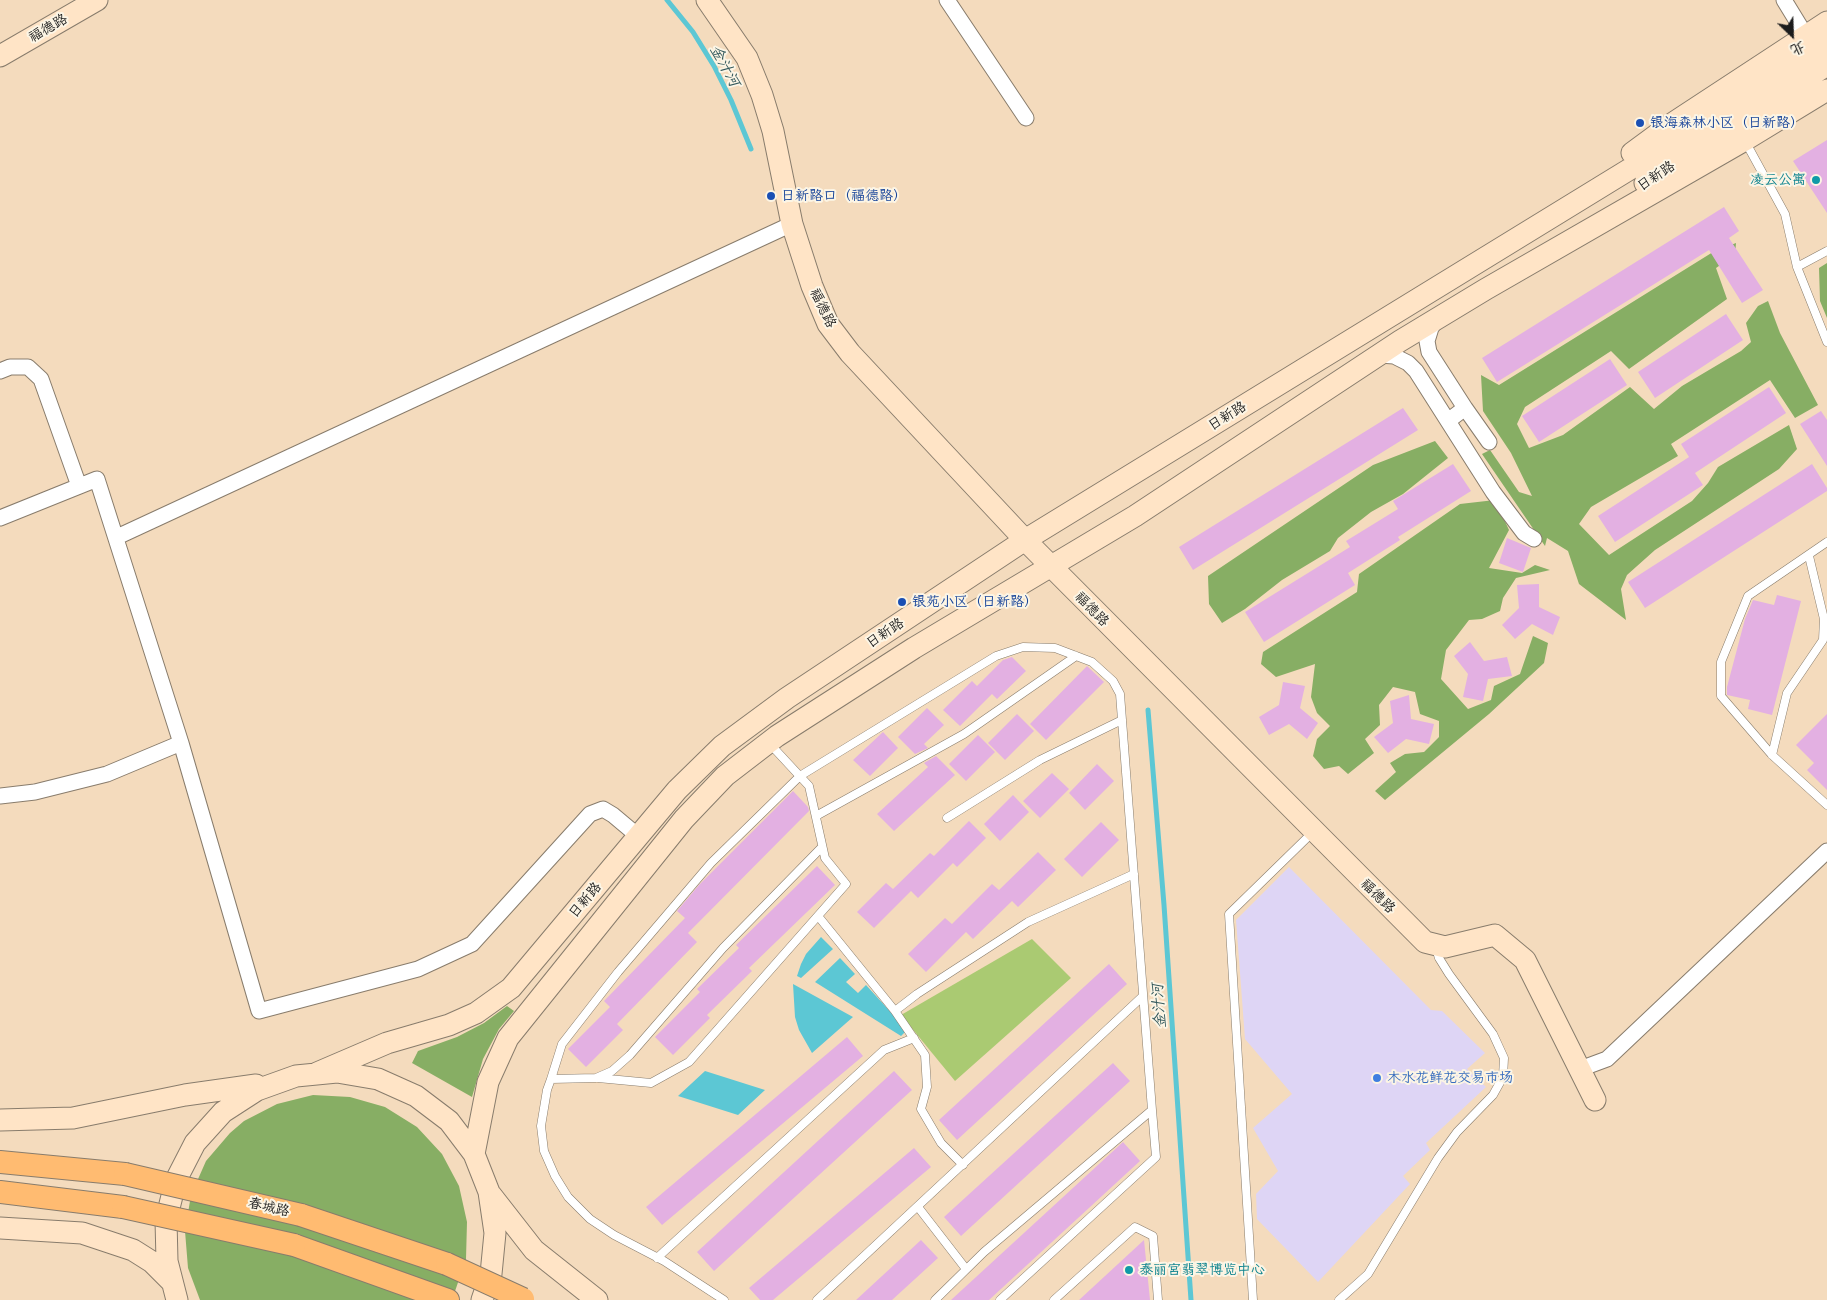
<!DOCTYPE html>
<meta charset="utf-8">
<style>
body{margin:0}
#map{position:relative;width:1827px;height:1300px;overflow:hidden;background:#f4dbbd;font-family:Mali,"LXGW WenKai TC",sans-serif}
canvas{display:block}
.north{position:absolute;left:1767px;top:10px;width:50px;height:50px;-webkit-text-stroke:4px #fcf5e5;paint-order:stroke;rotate:156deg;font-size:14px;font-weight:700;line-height:20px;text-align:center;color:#1c1c1c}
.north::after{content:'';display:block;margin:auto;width:18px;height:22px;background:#1c1c1c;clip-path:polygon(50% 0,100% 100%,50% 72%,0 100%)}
</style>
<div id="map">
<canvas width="1827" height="1300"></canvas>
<div class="north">北</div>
</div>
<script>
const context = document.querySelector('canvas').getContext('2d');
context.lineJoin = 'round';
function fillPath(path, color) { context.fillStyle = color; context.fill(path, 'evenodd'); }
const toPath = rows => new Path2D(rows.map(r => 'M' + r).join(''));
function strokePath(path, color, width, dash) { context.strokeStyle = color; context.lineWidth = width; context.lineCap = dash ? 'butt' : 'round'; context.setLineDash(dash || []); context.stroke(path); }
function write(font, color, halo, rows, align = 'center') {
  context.font = font + ' Mali,"LXGW WenKai TC",sans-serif'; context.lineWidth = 4; context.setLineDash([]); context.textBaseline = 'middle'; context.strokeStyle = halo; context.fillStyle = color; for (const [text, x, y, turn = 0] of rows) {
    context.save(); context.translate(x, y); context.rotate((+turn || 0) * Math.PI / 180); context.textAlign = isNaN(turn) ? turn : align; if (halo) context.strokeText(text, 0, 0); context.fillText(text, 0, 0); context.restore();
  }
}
fillPath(toPath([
 [1289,867,1431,1010,1442,1011,1485,1053,1467,1069,1486,1087,1426,1143,1430,1150,1403,1176,1410,1184,1318,1282,1257,1219,1256,1194,1278,1171,1253,1128,1292,1094,1245,1039,1236,920]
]), '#ded5f5');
fillPath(toPath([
 [1032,939,1071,978,955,1081,901,1015]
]), '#aaca72');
fillPath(toPath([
 [1736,243,1735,255,1716,268,1727,299,1629,369,1611,351,1525,407,1517,424,1529,448,1563,435,1630,387,1654,409,1682,386,1741,351,1751,342,1746,323,1758,306,1768,301,1780,333,1818,405,1795,418,1770,380,1671,444,1678,456,1591,507,1579,524,1609,555,1692,501,1708,483,1718,467,1789,425,1797,449,1779,469,1655,550,1627,575,1621,589,1626,620,1579,584,1568,551,1547,538,1545,546,1482,454,1490,450,1519,492,1532,496,1511,453,1483,411,1481,375,1499,385,1713,252],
 [1827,263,1827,318,1820,301,1819,268],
 [1435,441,1448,458,1403,494,1371,512,1338,538,1330,551,1282,580,1245,609,1222,623,1209,604,1208,576,1373,465],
 [1495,500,1509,530,1489,568,1522,573,1535,565,1550,570,1516,578,1503,598,1500,611,1482,619,1469,620,1446,650,1441,679,1468,709,1491,700,1494,686,1520,674,1533,636,1548,643,1544,663,1489,714,1385,800,1375,791,1396,772,1390,763,1405,754,1424,752,1439,737,1439,721,1420,714,1415,692,1393,687,1379,705,1380,725,1365,739,1374,753,1348,774,1339,766,1324,769,1313,756,1317,739,1330,726,1317,713,1311,697,1315,664,1276,677,1261,664,1263,652,1357,592,1359,574,1460,504],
 [507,1006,514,1011,499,1029,483,1059,472,1097,412,1063,418,1051,457,1037,484,1023],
 [313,1095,350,1097,385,1107,417,1127,442,1154,459,1186,467,1222,466,1259,452,1300,200,1300,188,1268,185,1231,191,1195,206,1161,230,1133,244,1121,277,1104]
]), '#87ae64');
fillPath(toPath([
 [821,937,833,949,801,978,797,976,801,964,806,954],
 [840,958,855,974,846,982,858,993,866,985,907,1030,901,1036,815,982],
 [793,984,853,1017,812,1053,799,1030,795,1017],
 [705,1071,765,1090,738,1115,678,1096]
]), '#5cc7d4');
strokePath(toPath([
 [667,0,693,32,714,66,731,100,751,149],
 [1148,710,1164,905,1191,1300]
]), '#5cc7d4', 5);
fillPath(toPath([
 [1827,140,1827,213,1793,161],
 [1724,207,1739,231,1729,238,1763,290,1742,303,1709,250,1497,382,1482,358],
 [1726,314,1743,340,1655,398,1638,372],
 [1610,359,1627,385,1539,442,1522,416],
 [1769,387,1786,413,1695,473,1703,485,1615,542,1598,516,1689,457,1681,444],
 [1403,408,1418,430,1193,570,1179,547],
 [1821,411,1827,420,1827,466,1800,424],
 [1453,464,1471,491,1398,537,1400,540,1348,573,1355,585,1264,642,1245,612,1350,547,1346,541,1398,509,1393,501],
 [1812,464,1827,488,1827,491,1645,608,1628,582],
 [1507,538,1531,548,1523,572,1499,563],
 [1539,584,1539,607,1560,617,1553,635,1532,624,1515,639,1502,625,1519,608,1517,585],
 [1777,595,1801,601,1772,715,1748,709,1750,700,1727,695,1727,687,1745,619,1753,600,1774,605],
 [1470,642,1484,661,1507,657,1512,676,1488,679,1483,701,1463,697,1468,674,1454,656],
 [1012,657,1026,671,997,699,992,694,960,726,943,710,972,681,977,686,1003,660],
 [1087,666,1104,682,1046,740,1030,724],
 [1283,682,1305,686,1300,708,1318,723,1307,739,1289,724,1269,735,1259,717,1279,705],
 [1409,695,1411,719,1434,724,1429,744,1406,739,1388,753,1374,737,1393,723,1390,701],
 [927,708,944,725,924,744,928,748,915,754,898,737],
 [1017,714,1034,731,1005,760,988,743],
 [1827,714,1827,790,1807,770,1814,763,1796,745],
 [883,732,898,748,870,776,853,760],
 [978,735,995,752,966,781,949,764],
 [936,756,955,775,894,831,877,814,928,767,924,763],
 [1097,764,1114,781,1085,810,1069,793],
 [1052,773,1069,789,1040,818,1023,801],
 [793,791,808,807,809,811,688,933,697,942,617,1024,623,1030,586,1067,568,1049,610,1007,604,1001,685,918,677,911,699,885],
 [1013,795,1029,812,1000,841,984,824],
 [969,821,986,838,957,867,953,863,918,898,911,891,874,928,857,912,886,883,893,889,930,853,934,856],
 [1101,822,1119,840,1082,877,1064,859],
 [1038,852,1056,870,1018,907,1012,901,973,939,966,932,926,972,908,954,945,918,952,924,992,884,999,890],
 [817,866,835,885,749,968,752,971,707,1015,710,1018,673,1055,655,1037,700,992,697,989,739,948,736,945],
 [1109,964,1127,984,957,1140,939,1120],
 [847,1037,863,1056,662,1225,646,1207],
 [1113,1063,1130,1081,961,1236,944,1217],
 [894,1071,912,1090,714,1271,697,1252],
 [1123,1142,1140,1161,989,1300,951,1300],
 [914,1148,931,1167,773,1300,760,1300,749,1288],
 [921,1240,938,1258,892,1300,856,1300],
 [1144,1240,1150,1300,1079,1300]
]), '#e3b0e2');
const lane = toPath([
 [1745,141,1785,214,1797,267,1827,342],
 [1797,267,1827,251],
 [1827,542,1748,596,1721,662,1721,696,1772,755,1827,805],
 [1772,755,1787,693,1823,640,1824,619,1809,556],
 [816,816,964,734,1076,656],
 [947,818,1040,760,1122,720],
 [818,916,895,1011,925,1055,927,1087,921,1109,941,1143,963,1165],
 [895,1011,917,994,1028,922,1134,874],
 [598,1078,651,1083,689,1062,846,884,825,858,809,786,770,744],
 [551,1079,562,1044,618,972,711,863,800,776,996,656,1023,647,1055,648,1092,662,1113,681,1120,694,1152,1110,984,1252,935,1300],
 [918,1207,966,1269],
 [657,1258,884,1050,914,1038],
 [724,1300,664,1261,614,1235,590,1219,568,1197,555,1176,544,1151,541,1126,547,1090,551,1079,596,1078,612,1071,630,1055,723,948,822,847],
 [817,1300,1143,996],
 [1000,1300,1156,1157,1152,1110],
 [1054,1300,1135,1227,1153,1236,1158,1300],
 [1253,1300,1229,914,1313,832],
 [1339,1300,1368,1274,1438,1158,1457,1132,1493,1095,1503,1077,1504,1058,1493,1034,1449,974,1439,958,1436,948]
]);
const street = toPath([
 [947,0,1026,118],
 [1784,0,1806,36],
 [1437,319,1431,328,1427,341,1429,352,1465,408,1448,421],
 [1379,355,1394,356,1408,363,1416,371,1493,492,1524,533,1534,539],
 [0,371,10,367,28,367,41,379,79,486],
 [1465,408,1489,442],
 [0,518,97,479,181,743,259,1011,418,969,472,944,590,814,603,809,613,815,638,836],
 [117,537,792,224],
 [0,796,35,792,107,774,181,743],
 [1580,1069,1607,1059,1827,851]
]);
const secondary = toPath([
 [707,0,747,58,762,95,773,131,792,224,812,286,828,324,850,353,1025,540,1425,942,1445,947,1495,935,1525,960,1595,1100],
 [0,56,97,0],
 [1632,153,1670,125,1827,22],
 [1645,183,1827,65],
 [317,1073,387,1043,449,1025,476,1013,511,988,677,790,722,746,787,698,1025,540,1731,107,1827,45],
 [0,1120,73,1118,185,1095,256,1085],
 [474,1154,488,1082,508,1038,684,819,725,776,777,736,914,648,1135,516,1400,341,1486,289,1745,140,1827,90],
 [491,1195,534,1250,597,1300],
 [0,1228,82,1233,133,1250,152,1262,171,1281],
 [177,1300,167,1261,166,1220,176,1180,195,1143,223,1112,257,1090,296,1076,337,1072,378,1079,416,1096,449,1121,474,1154,489,1192,495,1233,491,1274,482,1300]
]);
const primary = toPath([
 [0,1162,125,1174],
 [0,1192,123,1207],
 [301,1215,447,1264],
 [294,1245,448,1300]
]);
strokePath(lane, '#887c6c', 9);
strokePath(street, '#887c6c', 17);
strokePath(secondary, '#887c6c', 23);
strokePath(primary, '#887c6c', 24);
strokePath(lane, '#fff', 8);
strokePath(street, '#fff', 15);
strokePath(secondary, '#ffe4c6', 21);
strokePath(primary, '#ffbb71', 22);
const primaryBridge = toPath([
 [125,1174,301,1215],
 [123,1207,294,1245],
 [447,1264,523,1299]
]);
strokePath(primaryBridge, '#887c6c', 24, []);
strokePath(primaryBridge, '#ffbb71', 22);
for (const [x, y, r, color] of [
 [1640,123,5,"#1a4fb4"],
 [1816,180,5,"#0f9aa8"],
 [771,196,5,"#1a4fb4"],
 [902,602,5,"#1a4fb4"],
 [1377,1078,5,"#3f7fe0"],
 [1129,1270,5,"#0f9aa8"]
]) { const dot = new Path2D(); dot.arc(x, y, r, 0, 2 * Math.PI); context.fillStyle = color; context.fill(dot); strokePath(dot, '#fcf5e5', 2); }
write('14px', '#1c1c1c', '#fcf5e5', [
 ["福德路",48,28,-30],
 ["日新路",1656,176,-34],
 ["福德路",823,308,64],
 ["日新路",1227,416,-32],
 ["福德路",1092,609,46],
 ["日新路",885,633,-34],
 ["福德路",1378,896,45],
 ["日新路",585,900,-50],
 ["春城路",269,1207,13]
]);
write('14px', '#164399', '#fcf5e5', [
 ["银海森林小区（日新路）",1650,123],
 ["日新路口（福德路）",781,196],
 ["银苑小区（日新路）",912,602]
], 'left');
write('14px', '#0d838f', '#fcf5e5', [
 ["凌云公寓",1806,180],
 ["泰丽宫翡翠博览中心",1139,1270,"left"]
], 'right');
write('14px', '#366cbe', '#fcf5e5', [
 ["木水花鲜花交易市场",1387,1078]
], 'left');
write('italic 15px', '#32585c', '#fcf5e5', [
 ["金汁河",725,66,61],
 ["金汁河",1159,1006,-94]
]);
</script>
